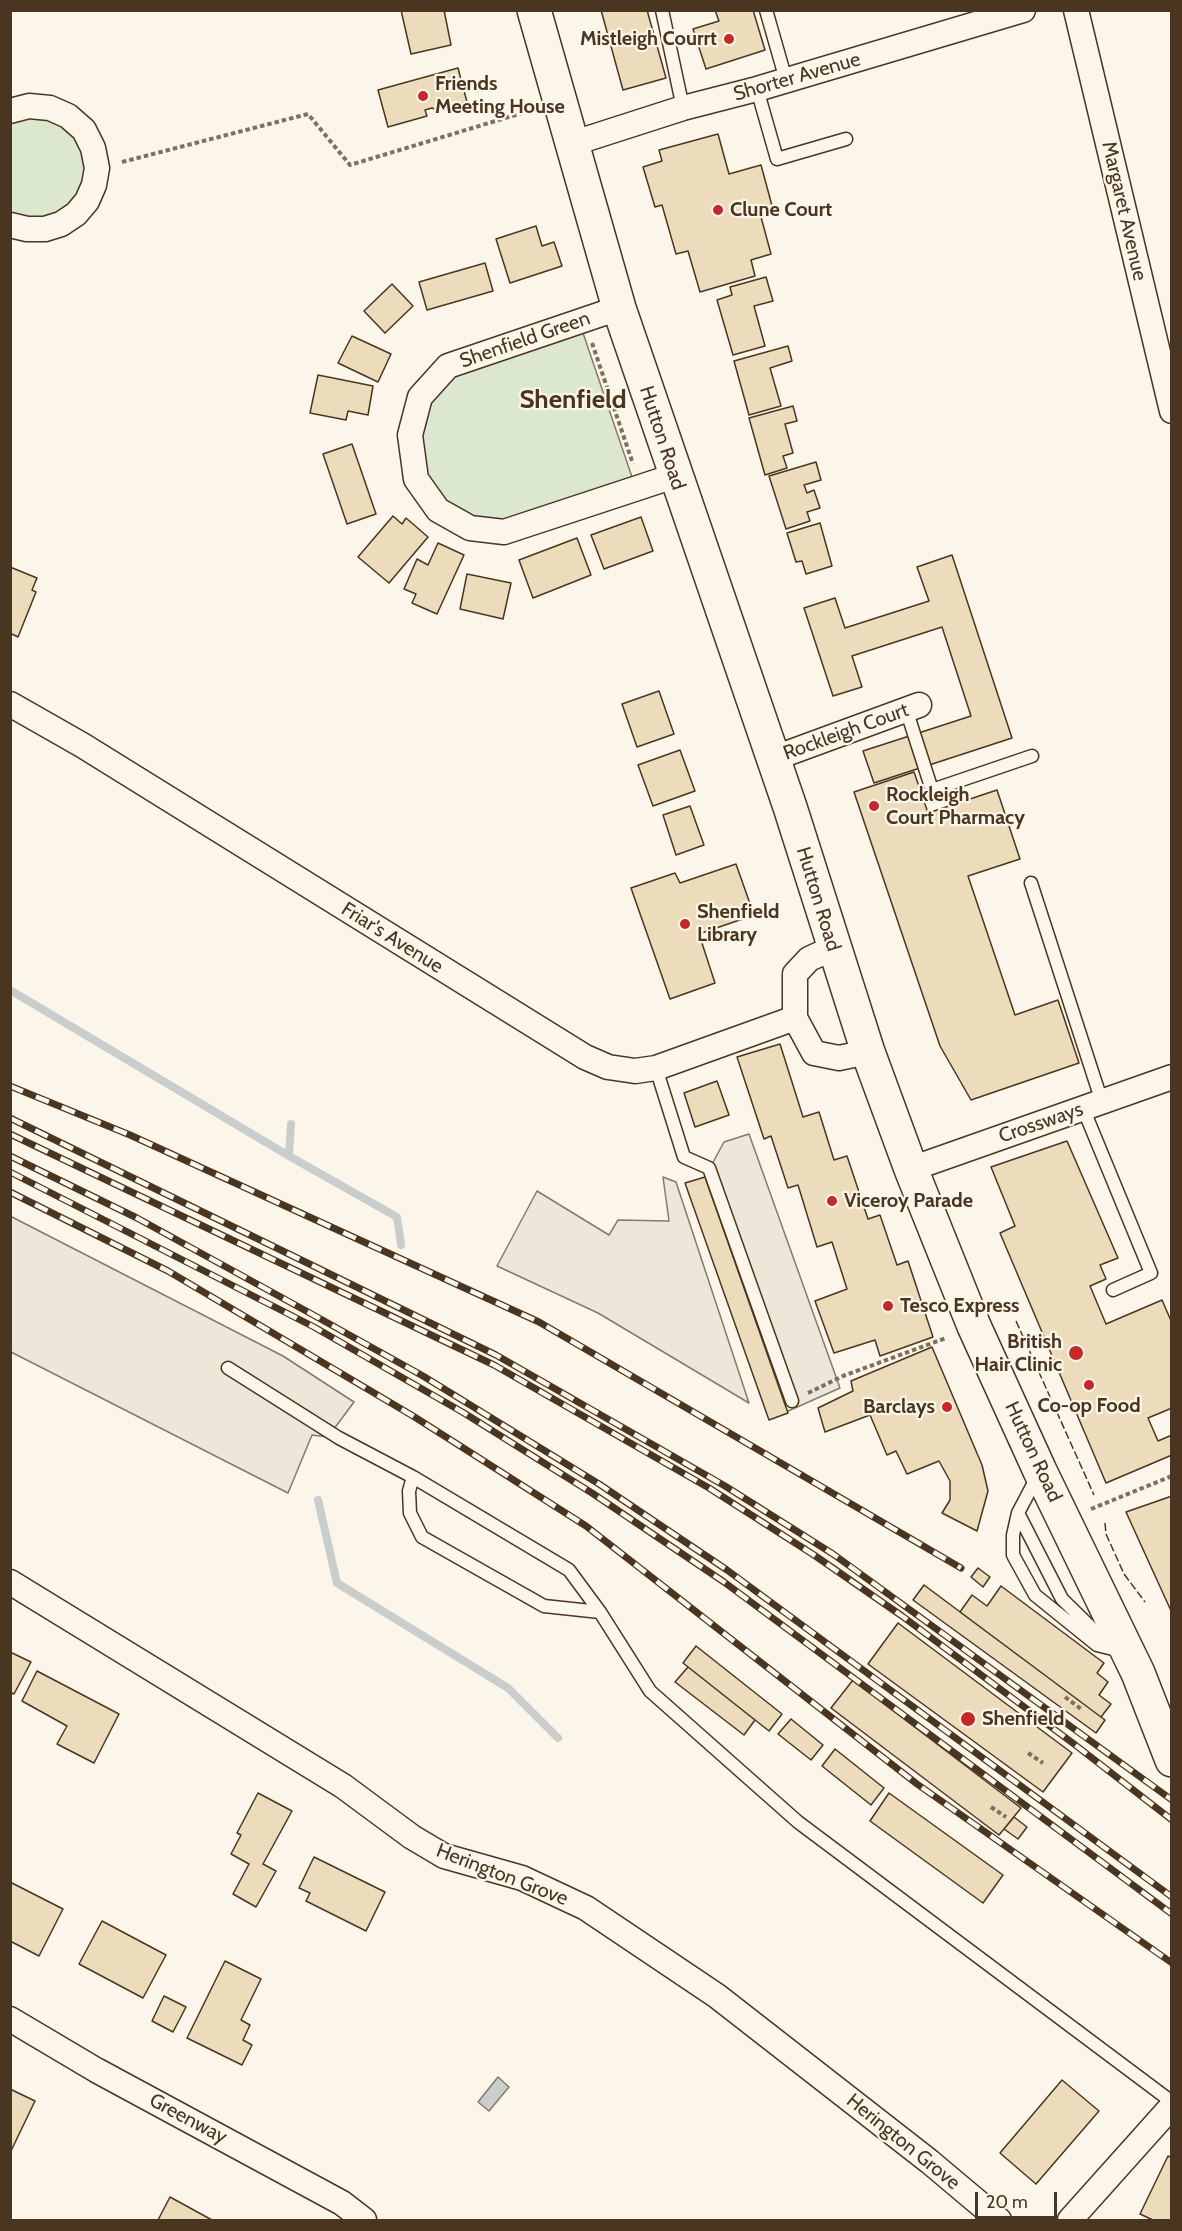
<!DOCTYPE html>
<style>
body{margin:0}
#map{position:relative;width:1182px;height:2231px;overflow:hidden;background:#fbf6e9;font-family:Cabin,sans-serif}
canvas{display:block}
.frame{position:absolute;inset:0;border:12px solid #4a3520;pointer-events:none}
.scale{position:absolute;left:975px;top:2192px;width:82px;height:27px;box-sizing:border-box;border:3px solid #4a3520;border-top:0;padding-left:8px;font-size:18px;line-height:21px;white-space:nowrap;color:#4a3520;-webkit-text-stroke:4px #fbf6e9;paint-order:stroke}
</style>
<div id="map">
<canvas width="1182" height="2231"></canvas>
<div class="frame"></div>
<div class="scale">20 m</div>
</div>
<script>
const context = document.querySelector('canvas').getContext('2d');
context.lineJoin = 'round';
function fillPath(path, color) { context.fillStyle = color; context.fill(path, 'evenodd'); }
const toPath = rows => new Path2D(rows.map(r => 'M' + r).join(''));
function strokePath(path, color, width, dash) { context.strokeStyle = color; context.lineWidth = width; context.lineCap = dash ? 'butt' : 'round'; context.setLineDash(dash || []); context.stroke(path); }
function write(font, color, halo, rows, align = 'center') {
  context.font = font + ' Cabin,sans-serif'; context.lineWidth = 4.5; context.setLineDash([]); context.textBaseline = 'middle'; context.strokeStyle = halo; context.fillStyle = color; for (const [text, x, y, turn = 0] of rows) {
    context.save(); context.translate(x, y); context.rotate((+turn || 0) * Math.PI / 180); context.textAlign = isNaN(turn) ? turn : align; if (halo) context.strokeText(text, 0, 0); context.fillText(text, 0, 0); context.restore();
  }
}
const green = toPath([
 [32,117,48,118,63,124,75,135,83,149,86,165,85,181,78,196,68,208,54,217,38,220,11,214,11,123,32,117],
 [582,330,632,477,500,521,476,519,450,508,423,476,421,414,450,374,582,330]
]);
fillPath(green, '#dce7d0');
strokePath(green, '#887966', 1.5);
const parking = toPath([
 [749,1134,840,1388,786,1412,706,1175,724,1142,749,1134],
 [663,1177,676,1182,749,1403,598,1313,497,1266,537,1191,609,1235,618,1220,669,1221,663,1177],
 [10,1216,283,1356,354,1402,328,1437,312,1435,288,1493,11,1352,10,1216]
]);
fillPath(parking, '#ede7d9');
strokePath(parking, '#887966', 1.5);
const water = toPath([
 [498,2077,509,2087,489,2111,478,2102,498,2077]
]);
fillPath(water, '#c9cecd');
strokePath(water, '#887966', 1.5);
strokePath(toPath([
 [10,990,289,1156],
 [291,1124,289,1156,397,1217,401,1245],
 [318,1500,337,1583,508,1688,558,1738]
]), '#c9cecd', 8);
const building = toPath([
 [401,10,444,10,451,45,411,54,401,10],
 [601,10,647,10,666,78,623,90,601,10],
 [715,10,753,10,765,50,706,69,693,29,719,21,715,10],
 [458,68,467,102,437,110,432,108,425,110,427,116,388,127,378,90,458,68],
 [718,134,729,174,761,165,774,213,761,217,771,254,751,260,755,276,700,292,688,251,676,254,662,205,655,207,643,167,662,161,659,150,718,134],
 [536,226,542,246,554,242,562,266,510,283,496,239,536,226],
 [485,263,493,291,427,310,419,282,485,263],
 [766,277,773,301,754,306,765,346,733,355,717,300,732,295,730,287,766,277],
 [392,284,413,306,385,333,364,311,392,284],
 [352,336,391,354,378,382,338,363,352,336],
 [788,346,792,361,770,368,781,406,749,415,734,361,788,346],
 [318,375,373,386,368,415,348,411,346,420,310,413,318,375],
 [793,406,797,421,785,424,793,453,783,456,787,468,765,475,749,418,793,406],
 [352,444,376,514,347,524,323,454,352,444],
 [816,462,821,480,804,485,807,493,814,490,820,508,807,512,810,521,786,529,769,476,816,462],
 [393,516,402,524,406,518,428,537,389,583,358,557,393,516],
 [641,517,653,551,604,569,591,535,641,517],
 [820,523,832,566,806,574,802,561,796,562,787,533,820,523],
 [577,538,591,575,533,598,519,560,577,538],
 [438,543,464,555,437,614,412,603,416,594,404,589,417,559,428,565,438,543],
 [952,555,1012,738,874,783,863,751,971,716,942,627,852,656,862,687,833,696,804,608,835,598,845,628,929,601,917,567,952,555],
 [10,567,37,578,32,590,36,592,18,637,10,633,10,567],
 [467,574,511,583,503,619,460,609,467,574],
 [659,691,674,734,637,747,622,704,659,691],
 [680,750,695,791,653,806,638,765,680,750],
 [914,772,928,813,997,790,1020,859,968,876,1015,1015,1058,1000,1079,1063,971,1100,940,1046,854,792,914,772],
 [690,806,704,845,676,855,663,815,690,806],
 [736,864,754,915,699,934,715,983,670,999,631,888,675,873,680,883,736,864],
 [780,1044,803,1117,819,1112,834,1160,847,1156,868,1219,880,1215,897,1265,908,1261,933,1337,880,1356,875,1340,834,1353,815,1301,847,1289,832,1242,817,1247,798,1185,788,1188,771,1136,764,1139,737,1057,780,1044],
 [717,1081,729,1115,695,1127,684,1093,717,1081],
 [1067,1141,1118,1258,1100,1265,1106,1279,1090,1286,1106,1324,1162,1300,1172,1323,1172,1408,1148,1418,1158,1441,1172,1435,1172,1455,1106,1483,1000,1233,1015,1226,991,1167,1067,1141],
 [705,1177,788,1413,769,1420,685,1183,705,1177],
 [932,1347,982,1465,988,1491,977,1531,942,1513,950,1500,950,1481,939,1461,907,1474,896,1451,887,1455,870,1415,825,1432,818,1408,853,1391,851,1381,932,1347],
 [1172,1496,1172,1613,1126,1512,1172,1496],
 [978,1568,990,1577,983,1587,971,1577,978,1568],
 [924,1585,1105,1720,1096,1733,913,1600,924,1585],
 [1001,1586,1104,1663,1097,1673,1108,1682,1099,1695,1111,1704,1101,1717,960,1612,972,1595,987,1606,1001,1586],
 [898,1623,1072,1753,1043,1792,868,1664,898,1623],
 [696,1646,782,1714,769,1731,683,1663,696,1646],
 [10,1652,31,1662,14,1694,10,1692,10,1652],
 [688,1667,755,1720,744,1735,675,1682,688,1667],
 [37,1671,119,1714,94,1763,57,1744,67,1726,22,1701,37,1671],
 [853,1680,1021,1808,1004,1829,999,1835,831,1708,853,1680],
 [791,1719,823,1745,811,1760,778,1734,791,1719],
 [835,1749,884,1788,871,1805,822,1766,835,1749],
 [258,1793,292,1811,263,1864,276,1871,256,1907,233,1894,249,1864,231,1854,241,1835,237,1833,258,1793],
 [889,1793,1003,1875,983,1903,870,1821,889,1793],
 [1014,1817,1027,1827,1018,1839,1004,1829,1014,1817],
 [314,1857,385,1892,366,1931,306,1901,310,1893,299,1888,314,1857],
 [10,1882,63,1909,39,1956,10,1941,10,1882],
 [102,1921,166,1955,143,1998,79,1964,102,1921],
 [225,1961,261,1979,241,2020,250,2025,243,2040,252,2045,242,2065,187,2038,225,1961],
 [164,1996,186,2007,173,2032,152,2021,164,1996],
 [1062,2080,1099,2111,1036,2184,1000,2153,1062,2080],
 [10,2089,35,2101,10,2153,10,2089],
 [1168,2156,1172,2158,1172,2220,1153,2220,1140,2214,1168,2156],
 [170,2197,212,2220,158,2220,170,2197]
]);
fillPath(building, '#ecdcbc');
strokePath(building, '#4a3520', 1.5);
const service = toPath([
 [662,10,683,108],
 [766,10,786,80],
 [757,89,777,159,846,139],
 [906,709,932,790,1032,756],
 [1031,883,1102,1102],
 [656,1068,684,1157,709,1168,792,1401],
 [1083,1108,1151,1273,1113,1290],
 [228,1368,339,1438,413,1477,569,1570,600,1612,650,1691,798,1822,1172,2102],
 [1038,1475,1018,1513,1013,1535,1013,1555,1035,1595,1097,1645,1113,1649],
 [413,1477,409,1491,410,1513,422,1537,544,1606,600,1612],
 [1018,1513,1062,1599,1110,1646]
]);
const minor = toPath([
 [1076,10,1172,411],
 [10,111,29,106,50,108,68,116,84,130,93,148,97,168,94,185,87,201,76,214,61,224,45,229,27,229,10,225],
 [571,144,683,108,757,89,1023,10],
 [619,308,448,366,420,397,410,435,416,479,438,510,470,528,504,532,674,476],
 [10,704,82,745,585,1057,608,1067,635,1071,656,1068,795,1018],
 [772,759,919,705],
 [833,948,809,959,795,974,795,1018,814,1053,839,1058,868,1052],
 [911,1169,1172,1077],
 [10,1582,343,1786,412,1837,444,1856,522,1878,586,1908,717,1996,930,2162,999,2220],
 [10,2019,96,2070,342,2203,364,2220],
 [1070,2220,1172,2106]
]);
const primary = toPath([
 [534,10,619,308,790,807,868,1052,911,1169,974,1326,1040,1471,1138,1673,1172,1760]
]);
strokePath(service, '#4a3520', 15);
strokePath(minor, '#4a3520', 27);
strokePath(primary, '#4a3520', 36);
strokePath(toPath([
 [122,162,308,114,350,165,532,110],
 [592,343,633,464],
 [808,1393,843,1376,946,1338],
 [1091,1509,1172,1476],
 [1065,1697,1081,1709],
 [1028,1753,1043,1763],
 [991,1807,1006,1817]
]), '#7f6f5c', 4, [4.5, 3]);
strokePath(service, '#fbf6e9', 12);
strokePath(minor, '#fbf6e9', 24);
strokePath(primary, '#fbf6e9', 33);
const rail = toPath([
 [10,1086,130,1135,539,1322,961,1568],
 [10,1118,496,1355,725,1486,833,1554,1172,1800],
 [10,1134,494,1365,709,1488,814,1555,902,1616,1074,1744,1172,1820],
 [10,1156,137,1218,317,1317,423,1376,599,1484,727,1570,1172,1897],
 [10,1172,314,1327,464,1413,592,1493,724,1582,1172,1914],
 [10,1192,168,1271,413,1416,586,1526,917,1784,1172,1963]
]);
strokePath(rail, '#4a3520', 7);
strokePath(rail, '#fbf6e9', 4.5, [14]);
strokePath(toPath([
 [1016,1321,1094,1495],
 [1105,1523,1106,1534,1124,1574,1145,1602]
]), '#4a3520', 1.5, [8, 3]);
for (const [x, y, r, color] of [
 [729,39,6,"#c62828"],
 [423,96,6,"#c62828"],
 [718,210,6,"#c62828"],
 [874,806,6,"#c62828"],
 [685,924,6,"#c62828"],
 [832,1201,6,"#c62828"],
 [888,1306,6,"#c62828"],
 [1076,1353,8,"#c62828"],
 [1089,1385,6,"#c62828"],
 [947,1407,6,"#c62828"],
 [968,1719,8,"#c62828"]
]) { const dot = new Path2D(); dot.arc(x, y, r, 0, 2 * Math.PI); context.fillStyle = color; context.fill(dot); strokePath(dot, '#fbf6e9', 2); }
write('bold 20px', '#4a3520', '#fbf6e9', [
 ["Mistleigh Courrt",717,39,"right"],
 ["Friends",435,84],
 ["Meeting House",435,107],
 ["Clune Court",730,210],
 ["Rockleigh",886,795],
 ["Court Pharmacy",886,818],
 ["Shenfield",697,912],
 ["Library",697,935],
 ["Viceroy Parade",844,1201],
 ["Tesco Express",900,1306],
 ["British",1062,1342,"right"],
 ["Hair Clinic",1062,1365,"right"],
 ["Co-op Food",1089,1406,"center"],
 ["Barclays",935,1407,"right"],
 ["Shenfield",982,1719]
], 'left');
write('20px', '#4a3520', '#fbf6e9', [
 ["Shorter Avenue",797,77,-16],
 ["Margaret Avenue",1124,211,77],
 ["Shenfield Green",525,340,-19],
 ["Hutton Road",662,438,72],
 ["Rockleigh Court",846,732,-20],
 ["Hutton Road",818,899,73],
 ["Friar's Avenue",392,938,32],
 ["Crossways",1041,1123,-19],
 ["Hutton Road",1033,1452,65],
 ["Herington Grove",502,1875,21],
 ["Greenway",188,2119,28],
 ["Herington Grove",903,2142,39]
]);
write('bold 26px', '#4a3520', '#fbf6e9', [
 ["Shenfield",573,400]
]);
</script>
